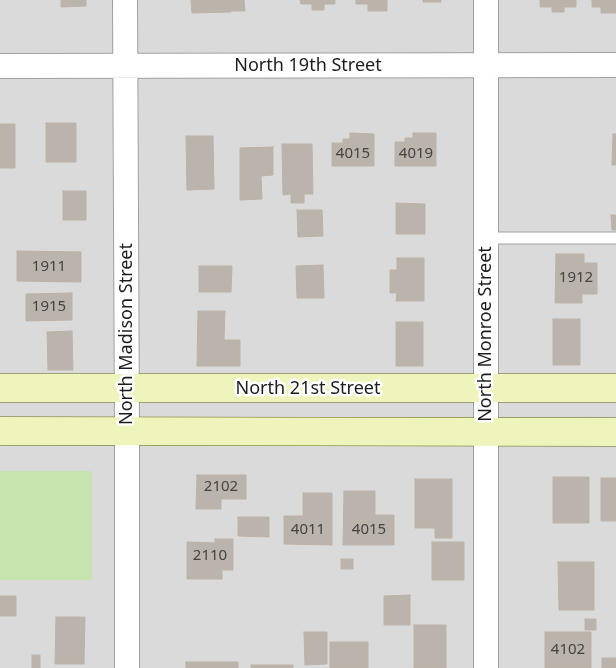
<!DOCTYPE html>
<style>
body{margin:0}
canvas{display:block;background:#edeae4}
</style>
<canvas width="616" height="668"></canvas>
<script>
const context = document.querySelector('canvas').getContext('2d');
context.lineJoin = 'round';
function fillPath(path, color) { context.fillStyle = color; context.fill(path, 'evenodd'); }
const toPath = rows => new Path2D(rows.map(r => 'M' + r).join(''));
function strokePath(path, color, width, dash) { context.strokeStyle = color; context.lineWidth = width; context.lineCap = dash ? 'butt' : 'round'; context.setLineDash(dash || []); context.stroke(path); }
function write(font, color, halo, rows, align = 'center') {
  context.font = font + ' "Noto Sans",sans-serif'; context.lineWidth = 5; context.setLineDash([]); context.textBaseline = 'middle'; context.strokeStyle = halo; context.fillStyle = color; for (const [text, x, y, turn = 0] of rows) {
    context.save(); context.translate(x, y); context.rotate((+turn || 0) * Math.PI / 180); context.textAlign = isNaN(turn) ? turn : align; if (halo) context.strokeText(text, 0, 0); context.fillText(text, 0, 0); context.restore();
  }
}
fillPath(toPath([
 [0,0,616,0,616,668,0,668]
]), '#dbdada');
fillPath(toPath([
 [0,471,92,471,92,580,0,580]
]), '#c7e4ae');
const building = toPath([
 [61,0,86,0,86,6,61,7,61,0],
 [191,0,244,0,245,11,231,11,231,12,192,13,191,0],
 [300,0,335,0,335,4,324,4,324,10,312,10,312,4,301,4,300,0],
 [356,0,387,0,387,11,368,11,368,4,356,4,356,0],
 [423,0,441,0,441,2,423,2,423,0],
 [540,0,576,0,576,7,564,7,564,12,552,12,552,7,540,7,540,0],
 [592,0,616,0,616,13,601,13,601,7,592,7,592,0],
 [46,123,76,123,76,162,46,162,46,123],
 [0,124,15,124,15,168,0,168,0,124],
 [350,133,374,134,374,166,332,166,332,143,343,143,343,139,350,139,350,133],
 [413,133,436,133,436,166,395,166,395,142,405,142,405,138,413,138,413,133],
 [613,134,616,134,616,165,612,165,613,134],
 [186,136,213,136,214,189,187,190,186,136],
 [282,144,312,144,313,194,304,194,304,203,291,203,291,194,283,195,282,144],
 [273,147,273,175,261,176,262,199,240,200,240,148,273,147],
 [63,191,86,191,86,220,63,220,63,191],
 [396,203,425,204,425,234,396,234,396,203],
 [297,210,322,210,323,236,298,237,297,210],
 [611,215,616,215,616,230,612,230,611,215],
 [17,251,81,252,81,282,17,281,17,251],
 [556,254,584,254,584,263,597,263,597,294,582,294,582,303,555,303,556,254],
 [397,258,424,258,424,301,396,301,397,293,390,293,390,270,397,270,397,258],
 [323,265,324,298,297,298,296,266,323,265],
 [199,266,232,266,231,292,199,292,199,266],
 [72,293,72,320,26,321,26,294,72,293],
 [198,311,225,311,224,340,240,340,240,366,197,366,198,311],
 [553,319,580,319,580,365,553,365,553,319],
 [396,322,423,322,423,366,396,366,396,322],
 [72,331,73,370,48,370,47,332,72,331],
 [197,475,246,475,246,499,221,499,221,509,196,509,197,475],
 [553,477,589,477,589,523,553,523,553,477],
 [601,478,616,478,616,521,601,521,601,478],
 [415,479,452,479,452,538,435,538,435,528,415,528,415,479],
 [344,491,375,491,375,515,394,515,394,545,343,545,344,491],
 [303,493,332,493,332,545,284,544,284,516,303,516,303,493],
 [238,517,269,517,269,537,238,536,238,517],
 [215,539,233,539,233,570,222,570,222,579,187,579,187,542,215,543,215,539],
 [432,542,464,542,464,580,432,580,432,542],
 [341,559,353,559,353,569,341,569,341,559],
 [558,562,594,562,594,610,559,610,558,562],
 [410,595,410,625,384,625,384,596,410,595],
 [0,596,16,596,16,616,0,616,0,596],
 [56,617,85,617,84,664,55,664,56,617],
 [585,619,596,619,596,630,585,630,585,619],
 [414,625,446,625,446,668,414,668,414,625],
 [304,632,327,632,327,664,305,665,304,632],
 [545,632,591,632,591,668,545,668,545,632],
 [330,642,368,642,368,668,330,668,330,642],
 [32,655,40,655,40,668,32,668,32,655],
 [602,658,616,658,616,668,602,668,602,658],
 [186,662,238,662,238,668,186,668,186,662],
 [251,665,293,665,293,668,251,668,251,665]
]);
fillPath(building, '#bab4ad');
strokePath(building, '#beb2a8', 1);
const service = toPath([
 [486,238,616,238]
]);
const minor = toPath([
 [125,0,127,432,127,668],
 [486,0,486,668],
 [0,66,616,65]
]);
const secondary = toPath([
 [0,388,616,388],
 [0,431,616,432]
]);
strokePath(service, '#a1a1a1', 13);
strokePath(minor, '#a1a1a1', 26);
strokePath(secondary, '#5e6a0e', 29);
strokePath(service, '#fff', 11);
strokePath(minor, '#fff', 24);
strokePath(secondary, '#eff4bc', 28);
write('15px', '#444341', null, [
 ["4015",353,154],
 ["4019",416,154],
 ["1911",49,267],
 ["1912",576,278],
 ["1915",49,307],
 ["2102",221,487],
 ["4011",308,530],
 ["4015",369,530],
 ["2110",210,556],
 ["4102",568,650]
]);
write('18px', '#1d1d1d', '#fff', [
 ["North 19th Street",308,66],
 ["North Madison Street",127,334,-90],
 ["North Monroe Street",486,334,-90],
 ["North 21st Street",308,389]
]);
</script>
